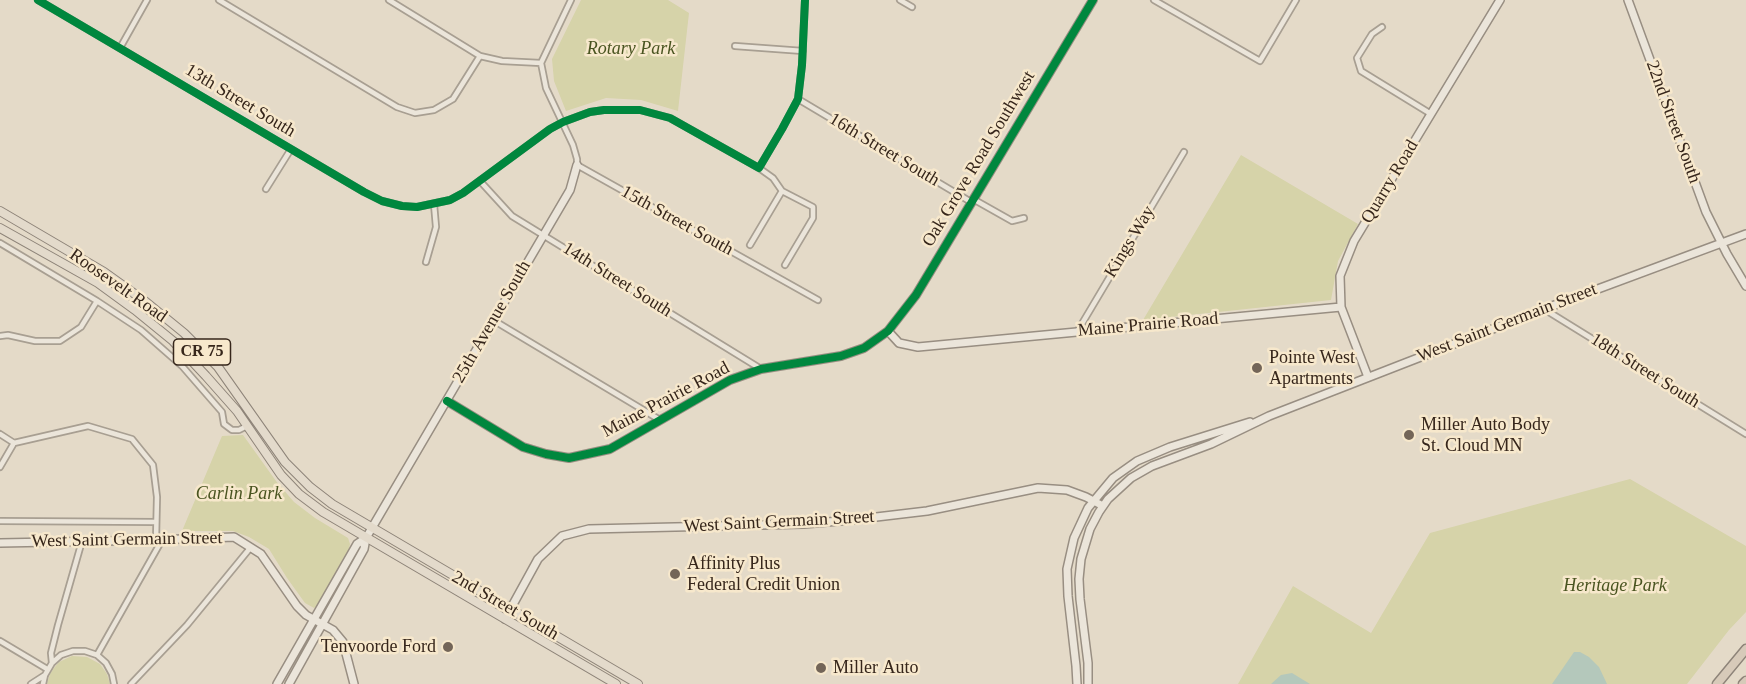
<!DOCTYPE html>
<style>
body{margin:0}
canvas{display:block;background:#e4dac8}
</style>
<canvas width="1746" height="684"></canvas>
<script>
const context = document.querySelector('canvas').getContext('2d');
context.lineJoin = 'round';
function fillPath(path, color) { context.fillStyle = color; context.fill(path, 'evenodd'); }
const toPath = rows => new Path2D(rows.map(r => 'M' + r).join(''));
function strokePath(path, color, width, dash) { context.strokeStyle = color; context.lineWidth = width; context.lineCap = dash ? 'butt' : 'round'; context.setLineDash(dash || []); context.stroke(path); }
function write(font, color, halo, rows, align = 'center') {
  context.font = font + ' Georgia,serif'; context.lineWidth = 5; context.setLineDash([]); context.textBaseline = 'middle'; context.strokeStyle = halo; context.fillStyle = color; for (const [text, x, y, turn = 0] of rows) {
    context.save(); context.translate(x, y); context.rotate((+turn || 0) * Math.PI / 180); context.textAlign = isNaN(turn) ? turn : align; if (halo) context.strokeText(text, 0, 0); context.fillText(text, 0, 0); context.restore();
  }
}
fillPath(toPath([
 [581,0,668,0,689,13,678,111,641,100,606,98,566,111,554,81,552,59],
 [1241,155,1358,224,1338,261,1331,300,1143,320],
 [243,435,276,481,294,502,315,518,348,538,350,544,349,549,317,606,314,608,305,603,287,578,269,549,249,537,233,531,182,531,222,436],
 [1630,479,1746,546,1746,612,1729,630,1687,684,1238,684,1293,586,1371,633,1430,533],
 [72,656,87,657,100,664,107,674,110,684,47,684,50,674,54,668,59,662]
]), '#d6d3a9');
fillPath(toPath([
 [1574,652,1580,652,1589,657,1599,667,1607,684,1552,684],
 [1292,673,1310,684,1271,684,1281,675]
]), '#b4c8bb');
const street = toPath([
 [38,0,364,192,382,201,402,206,417,207,450,200,463,193,550,129,563,122,590,112,604,110,640,110,670,118,759,168,782,129,798,99,802,65,805,0],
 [219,0,397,107,415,113,434,110,453,99,480,56],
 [389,0,480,56,502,61,541,63],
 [571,0,541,63,546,88,573,145,577,159,577,165,818,300],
 [900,0,912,7],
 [1154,0,1260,61,1296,0],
 [1382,27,1372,34,1357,58,1361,71,1431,114],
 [735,46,803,51],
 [120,48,147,0],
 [798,99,971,202],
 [759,168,773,178,782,191,813,207,813,218,785,265],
 [480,181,512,216,761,369],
 [266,189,291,149],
 [973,199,1012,221,1024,218],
 [0,243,97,301,141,330,182,366,222,412,224,424,232,430,239,430,247,426],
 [750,245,782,191],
 [426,262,436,227,434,204],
 [1544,309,1746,434],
 [493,320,660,420],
 [1077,332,1184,152],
 [0,336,8,335,35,341,60,341,81,327,97,301],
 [0,434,14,443],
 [14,443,88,426,132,439,153,465,157,497,156,540],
 [0,467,14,443],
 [0,521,156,522],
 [0,641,47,669],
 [97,655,162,540],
 [52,663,51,653,58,625,82,541],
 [31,684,45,675],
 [43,684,45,675,52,663,61,655,73,651,85,651,97,655,106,663,112,674,114,684],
 [131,684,187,625,251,547]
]);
const secondary = toPath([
 [1628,0,1706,212,1727,254,1746,286],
 [888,331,899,343,918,347,1341,307],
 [1368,377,1341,307,1340,276,1354,241,1500,0],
 [447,401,523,447,546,454,569,458,610,449,730,380,761,369,841,356,864,348,888,331,916,295,1093,0],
 [0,543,156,540,234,537,261,554,297,606,306,615,333,630,343,642,354,684],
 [505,619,538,559,562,536,589,529,804,524,851,520,927,511,1038,488,1067,490,1086,497,1103,506],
 [277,684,357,544,366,538],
 [289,684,364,549,366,538,570,190,577,165],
 [1077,684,1076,666,1068,596,1067,569,1074,538,1088,508,1113,478,1137,461,1170,447,1250,422],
 [1088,684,1088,663,1080,599,1079,579,1081,559,1090,529,1099,512,1108,499,1131,478,1152,466,1211,444,1269,416,1544,309,1746,234]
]);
const primary = toPath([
 [0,211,104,272,146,302,184,333,218,367,285,462,310,487,332,504,638,684],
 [0,228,98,283,135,310,173,341,206,376,237,411,281,475,299,494,323,512,616,684]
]);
const highway = toPath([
 [1717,684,1746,649],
 [1743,684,1746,681]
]);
strokePath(street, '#a89f92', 8);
strokePath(secondary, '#988e82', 10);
strokePath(primary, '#8e8479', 10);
strokePath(highway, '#8e8479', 11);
strokePath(street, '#ebe5da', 4.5);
strokePath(secondary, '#ebe5da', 7);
strokePath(primary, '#e3dacb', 8);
strokePath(highway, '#d7cab9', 8);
strokePath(toPath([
 [38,0,364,192,382,201,402,206,417,207,450,200,463,193,550,129,563,122,590,112,604,110,640,110,670,118,759,168,782,129,798,99,802,65,805,0],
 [447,401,523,447,546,454,569,458,610,449,730,380,761,369,841,356,864,348,888,331,916,295,1093,0]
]), '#00873e', 8);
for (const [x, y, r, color] of [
 [1257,368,6,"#736558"],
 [1409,435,6,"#736558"],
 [675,574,6,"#736558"],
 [448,647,6,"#736558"],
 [821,668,6,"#736558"]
]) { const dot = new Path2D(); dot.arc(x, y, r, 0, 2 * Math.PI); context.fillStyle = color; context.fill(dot); strokePath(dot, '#f7e8cc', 2); }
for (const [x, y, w] of [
 [202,352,57]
]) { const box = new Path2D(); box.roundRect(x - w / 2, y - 13, w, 26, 4.5); context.fillStyle = '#f7e8cc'; context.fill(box); strokePath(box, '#36261b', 1.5); }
write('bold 16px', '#36261b', null, [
 ["CR 75",202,352]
]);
write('italic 18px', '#495420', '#f7e8cc', [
 ["Rotary Park",631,49],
 ["Carlin Park",239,494],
 ["Heritage Park",1615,586]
]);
write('18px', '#36261b', '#f7e8cc', [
 ["13th Street South",240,101,31],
 ["22nd Street South",1673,122,70],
 ["16th Street South",884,150,31],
 ["Oak Grove Road Southwest",979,159,-59],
 ["Quarry Road",1390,182,-59],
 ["15th Street South",677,221,29],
 ["Kings Way",1130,242,-59],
 ["14th Street South",617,280,32],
 ["Roosevelt Road",118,286,35],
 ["25th Avenue South",492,322,-60],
 ["West Saint Germain Street",1507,323,-21],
 ["Maine Prairie Road",1148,325,-5],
 ["18th Street South",1645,371,32],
 ["Maine Prairie Road",666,400,-28],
 ["West Saint Germain Street",779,522,-3],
 ["West Saint Germain Street",127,540,-1],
 ["2nd Street South",505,606,30]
]);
write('18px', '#36261b', '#f7e8cc', [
 ["Pointe West",1269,358],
 ["Apartments",1269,379],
 ["Miller Auto Body",1421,425],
 ["St. Cloud MN",1421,446],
 ["Affinity Plus",687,564],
 ["Federal Credit Union",687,585],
 ["Tenvoorde Ford",436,647,"right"],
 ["Miller Auto",833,668]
], 'left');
</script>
